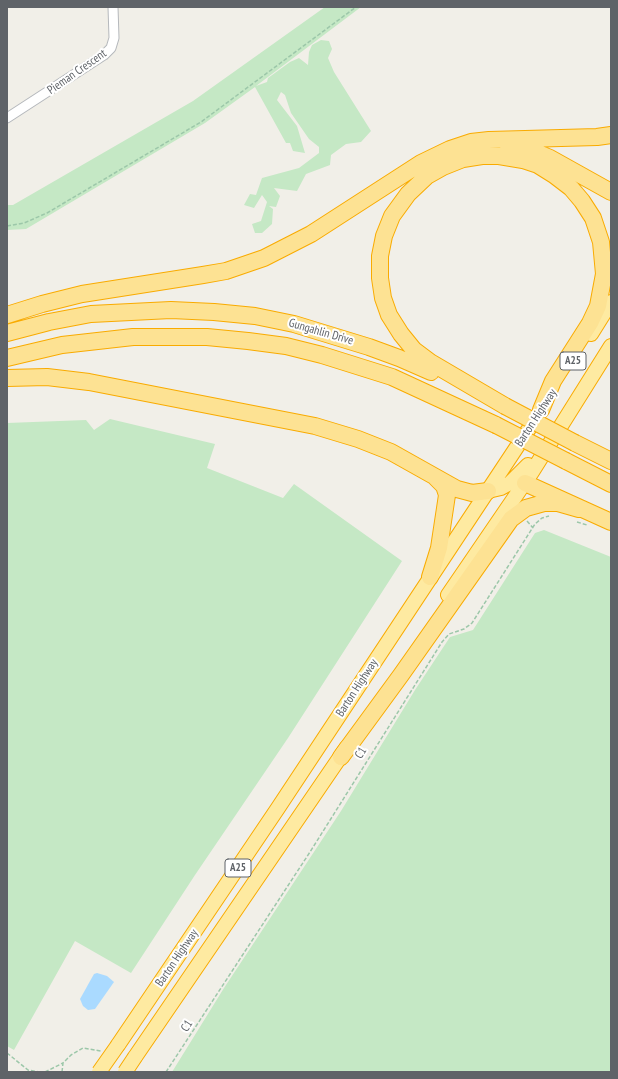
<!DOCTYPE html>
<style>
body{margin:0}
#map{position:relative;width:618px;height:1079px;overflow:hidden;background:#f1efe8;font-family:"PT Sans Narrow",sans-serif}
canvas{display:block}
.frame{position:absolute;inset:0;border:8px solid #5f6368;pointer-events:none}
</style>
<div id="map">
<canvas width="618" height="1079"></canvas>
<div class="frame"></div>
</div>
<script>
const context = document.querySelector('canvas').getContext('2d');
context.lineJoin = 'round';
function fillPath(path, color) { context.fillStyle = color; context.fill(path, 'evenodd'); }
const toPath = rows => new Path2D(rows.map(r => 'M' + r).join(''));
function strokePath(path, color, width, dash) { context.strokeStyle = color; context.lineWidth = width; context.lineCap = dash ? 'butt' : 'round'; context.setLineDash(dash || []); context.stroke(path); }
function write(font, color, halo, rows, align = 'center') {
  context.font = font + ' "PT Sans Narrow",sans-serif'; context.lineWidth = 4; context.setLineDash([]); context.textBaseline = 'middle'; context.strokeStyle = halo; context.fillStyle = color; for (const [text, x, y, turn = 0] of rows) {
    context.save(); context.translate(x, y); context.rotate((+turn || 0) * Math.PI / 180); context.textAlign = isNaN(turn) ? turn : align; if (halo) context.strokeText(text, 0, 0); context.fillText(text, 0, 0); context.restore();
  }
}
fillPath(toPath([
 [325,7,361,7,256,86,267,82,268,78,290,62,299,58,308,65,309,52,312,45,321,40,329,41,332,49,328,58,334,72,371,131,361,142,346,144,331,155,330,165,306,174,297,191,274,188,280,196,276,207,269,206,273,209,272,224,262,233,255,233,252,224,261,221,267,202,262,195,254,208,244,205,250,194,256,195,262,178,299,168,319,153,319,147,309,139,291,113,285,95,281,92,277,100,297,126,305,153,293,151,290,143,286,143,255,87,205,123,26,229,7,230,7,205,13,205,193,101],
 [110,419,215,444,207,468,283,498,294,484,402,561,288,738,195,875,131,973,75,941,14,1050,7,1046,7,423,86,420,94,430],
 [544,530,611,557,611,1072,172,1072,224,988,341,811,415,690,450,637,473,630,535,533]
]), '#c5e8c5');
fillPath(toPath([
 [97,973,107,976,114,982,95,1009,88,1010,83,1006,80,999,94,974]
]), '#aadaff');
const minor = toPath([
 [7,118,104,55,111,48,114,38,113,7]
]);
const trunk = toPath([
 [591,334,611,302],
 [488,491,501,488,510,483,528,465],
 [448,595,532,472,611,346],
 [118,1045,278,808,540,412],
 [135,1057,347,747]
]);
const motorway = toPath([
 [508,146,533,151,550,158,611,192],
 [7,315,42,304,82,294,203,275,226,271,264,258,311,234,421,163,450,149,471,142,489,140,597,137,611,135],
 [7,333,49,322,91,314,171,310,214,312,255,316,294,324,369,347,399,358,431,372],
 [7,358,62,345,133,337,207,337,248,341,286,346,322,355,392,377,496,425],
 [7,378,47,377,89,382,315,426,358,439,391,452,457,489,472,493,488,491],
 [505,406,430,362,414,350,401,334,389,315,383,298,380,278,380,256,384,236,392,216,408,194,427,176,443,167,463,159,482,156,499,156,523,160,538,165,554,175,571,188,582,201,593,218,601,242,604,274,598,306,590,323,553,381,541,410],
 [575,443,611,461],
 [566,461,611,484],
 [525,483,611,522],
 [430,577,439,548,447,495,444,486,436,478],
 [341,757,401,675,511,519,526,508,544,503,558,503,579,509]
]);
strokePath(minor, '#b5b8bc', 11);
strokePath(trunk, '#f9ab00', 16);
strokePath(motorway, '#f9ab00', 18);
strokePath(toPath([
 [7,226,24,223,47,213,201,122,356,7],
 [527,521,533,528],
 [577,522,587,525],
 [7,1053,28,1070,39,1072],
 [45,1072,63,1063],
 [62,1072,63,1063,71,1055,83,1048,101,1051],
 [166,1072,310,852,442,642,449,634,464,629,472,623,535,524,542,518,549,516]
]), '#9cc7a9', 1.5, [4, 2]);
strokePath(minor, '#fff', 9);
strokePath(trunk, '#feeaa1', 14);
strokePath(motorway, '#fde293', 16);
const trunkBridge = toPath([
 [99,1072,118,1045],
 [125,1072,135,1057]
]);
const motorwayBridge = toPath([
 [505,406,575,443],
 [496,425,566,461]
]);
strokePath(trunkBridge, '#f9ab00', 16, []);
strokePath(motorwayBridge, '#f9ab00', 18, []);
strokePath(trunkBridge, '#feeaa1', 14);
strokePath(motorwayBridge, '#fde293', 16);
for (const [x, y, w] of [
 [573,361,26],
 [238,868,26]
]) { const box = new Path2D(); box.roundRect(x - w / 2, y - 9, w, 18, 3); context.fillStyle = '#fff'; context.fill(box); strokePath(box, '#5f6368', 1); }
write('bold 11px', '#5f6368', null, [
 ["A25",573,361],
 ["A25",238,868]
]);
write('12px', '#5f6368', '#fff', [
 ["Pieman Crescent",77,72,-35],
 ["Gungahlin Drive",321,332,16],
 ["Barton Highway",536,418,-57],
 ["Barton Highway",357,688,-57],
 ["C1",361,753,-58],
 ["Barton Highway",177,958,-56],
 ["C1",187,1026,-57]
]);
</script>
